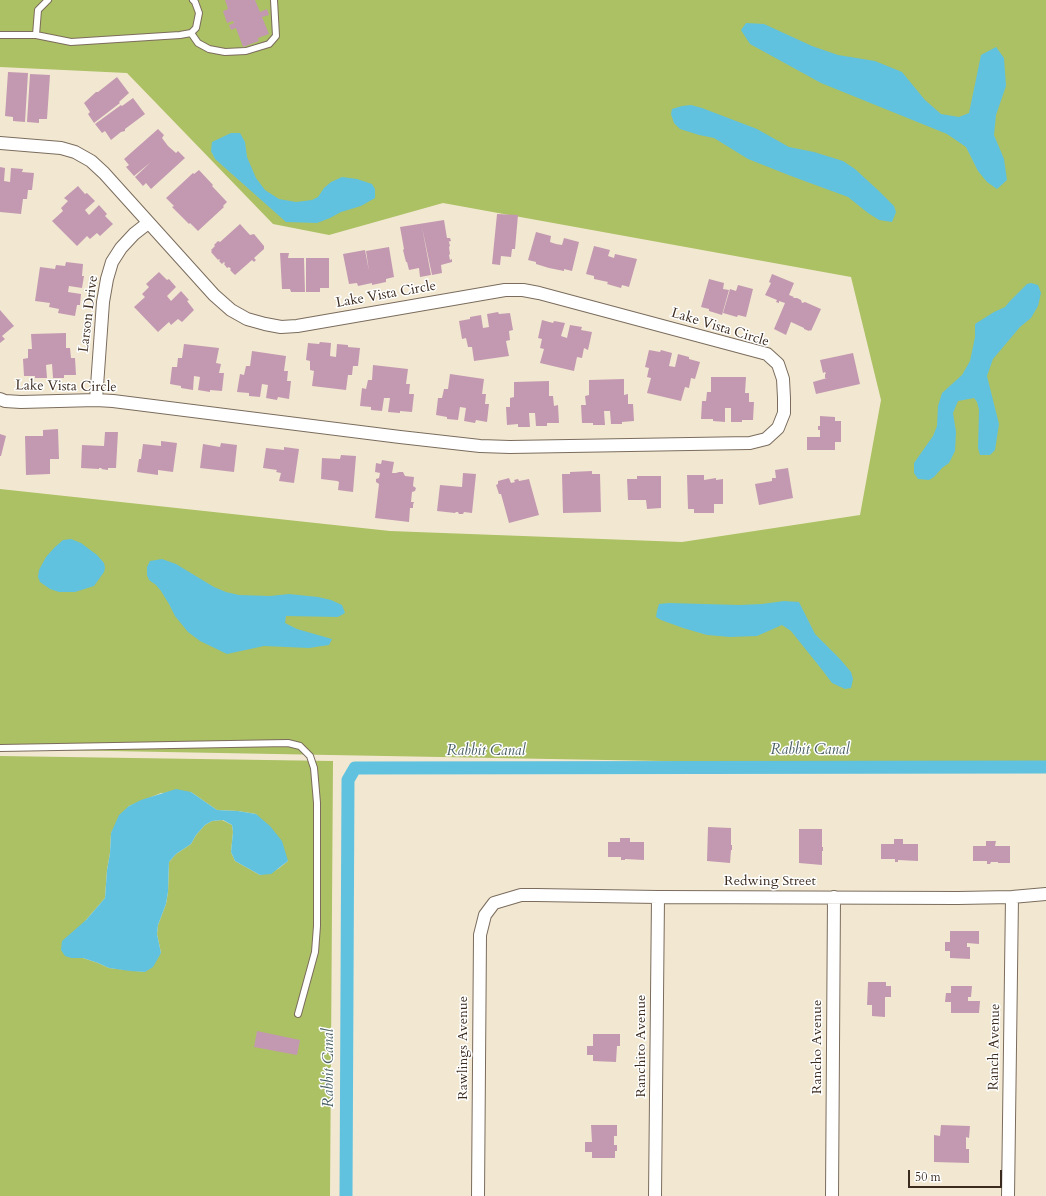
<!DOCTYPE html>
<style>
body{margin:0}
#map{position:relative;width:1046px;height:1196px;overflow:hidden;background:#f2e8d1;font-family:Cardo,serif}
canvas{display:block}
.scale{position:absolute;left:908px;top:1170px;width:94px;height:18px;box-sizing:border-box;border:2px solid #3b2a1e;border-top:0;padding-left:5px;font-size:12px;line-height:14px;white-space:nowrap;color:#3b2a1e;-webkit-text-stroke:3px #fff;paint-order:stroke}
</style>
<div id="map">
<canvas width="1046" height="1196"></canvas>
<div class="scale">50 m</div>
</div>
<script>
const context = document.querySelector('canvas').getContext('2d');
context.lineJoin = 'round';
function fillPath(path, color) { context.fillStyle = color; context.fill(path, 'evenodd'); }
const toPath = rows => new Path2D(rows.map(r => 'M' + r).join(''));
function strokePath(path, color, width, dash) { context.strokeStyle = color; context.lineWidth = width; context.lineCap = dash ? 'butt' : 'round'; context.setLineDash(dash || []); context.stroke(path); }
function write(font, color, halo, rows, align = 'center') {
  context.font = font + ' Cardo,serif'; context.lineWidth = 3; context.setLineDash([]); context.textBaseline = 'middle'; context.strokeStyle = halo; context.fillStyle = color; for (const [text, x, y, turn = 0] of rows) {
    context.save(); context.translate(x, y); context.rotate((+turn || 0) * Math.PI / 180); context.textAlign = isNaN(turn) ? turn : align; if (halo) context.strokeText(text, 0, 0); context.fillText(text, 0, 0); context.restore();
  }
}
fillPath(toPath([
 [0,0,1046,0,1046,768,0,749,0,489,390,531,682,542,860,515,881,400,851,277,443,203,329,235,273,224,127,73,0,67],
 [0,756,333,761,330,1196,0,1196],
 [191,792,217,810,238,811,256,814,288,861,278,869,260,875,235,861,231,852,233,832,232,825,222,820,212,821,205,825,196,835,191,844,176,854,169,862,168,892,166,904,158,925,157,934,161,953,145,972,109,968,98,963,83,958,71,958,86,920,105,898,107,870,110,853,111,833,129,806,161,793]
]), '#acc064');
fillPath(toPath([
 [746,23,764,24,812,46,838,55,875,61,902,72,925,100,941,114,959,117,969,113,981,55,996,47,1004,58,1006,86,996,115,994,135,1004,159,1007,180,997,189,987,182,978,171,966,147,947,134,821,83,750,44,741,30],
 [691,105,702,108,757,129,789,147,814,152,843,161,855,169,880,192,894,206,896,212,892,222,879,220,868,213,848,197,791,176,748,159,714,138,699,135,680,129,674,123,671,114,672,109,682,106],
 [231,133,240,133,245,142,247,157,256,178,265,190,279,199,296,202,312,200,318,197,324,188,331,182,342,177,357,179,372,184,375,189,375,198,361,206,341,212,330,218,317,223,286,222,215,159,211,151,212,142],
 [1031,283,1038,285,1041,293,1038,306,1031,318,1020,327,993,359,987,376,999,424,995,450,990,455,980,455,978,448,979,410,977,402,974,398,958,401,953,413,956,432,955,451,949,463,942,468,934,477,929,480,918,479,914,473,914,463,933,436,937,426,938,406,942,393,962,375,970,361,975,337,975,324,994,312,1005,307,1010,301,1027,284],
 [71,539,81,543,97,555,104,563,105,568,104,572,94,586,75,592,59,592,50,589,40,582,38,577,39,570,46,557,54,548,63,540],
 [162,559,176,564,214,587,226,592,239,595,270,596,289,594,318,597,331,600,342,605,345,613,338,617,286,616,285,623,297,629,332,639,329,645,309,648,264,646,227,654,200,641,188,632,175,616,169,604,161,591,156,585,149,580,147,575,147,567,150,561],
 [784,601,799,602,815,634,840,659,851,672,853,679,851,688,845,689,832,683,823,671,791,631,782,625,757,636,730,637,707,635,683,628,661,620,656,617,657,611,659,604,669,603,739,605,762,604],
 [176,789,191,792,217,810,238,811,256,814,270,826,282,841,288,861,271,874,260,875,235,861,231,852,233,832,232,825,223,820,212,821,205,825,196,835,191,844,176,854,169,862,168,892,166,904,158,925,157,934,161,953,153,967,145,972,130,971,109,968,98,963,83,958,71,958,65,956,61,950,62,941,86,920,105,898,107,870,110,853,111,833,119,815,129,806,141,800]
]), '#61c2df');
strokePath(toPath([
 [346,1196,348,780,355,768,1046,767]
]), '#61c2df', 13);
fillPath(toPath([
 [225,0,255,0,260,12,267,9,269,15,262,17,269,34,258,38,259,41,243,47,236,28,231,30,229,25,234,23,233,21,227,23,223,11,228,9],
 [8,72,28,73,25,122,13,121,13,117,5,116],
 [30,74,50,75,47,119,39,119,39,123,27,122],
 [117,77,129,93,119,102,120,103,94,123,88,114,90,112,84,103,96,92,98,92],
 [133,98,145,114,125,129,125,131,121,132,111,140,105,131,102,133,95,124,121,105,122,106],
 [158,129,164,135,162,138,168,146,176,153,178,151,185,158,151,189,146,183,143,186,135,177,151,162,134,176,126,167,129,165,124,159],
 [0,167,5,168,4,181,10,182,11,168,23,169,22,172,34,173,32,190,28,190,27,199,23,199,21,214,0,212],
 [199,170,213,185,212,186,227,202,223,206,224,207,198,231,190,223,189,224,172,207,174,206,166,198,193,173,194,174],
 [78,186,85,194,87,193,95,201,85,210,89,215,99,205,107,214,105,216,113,224,100,236,97,233,90,239,87,236,77,246,52,221,63,211,61,208,68,201,64,198],
 [497,214,518,215,515,249,512,249,511,257,501,256,500,265,492,264],
 [444,220,447,238,450,238,451,241,448,242,449,242,450,246,449,247,450,254,449,255,450,260,452,259,452,262,441,265,442,273,432,275,422,227,431,275,420,277,419,268,409,270,407,262,406,262,403,250,404,249,400,227],
 [240,224,250,235,254,234,264,246,264,249,254,258,256,260,254,262,252,260,235,275,230,270,231,269,229,267,227,268,224,264,225,263,224,262,222,264,219,261,220,260,219,259,218,260,211,252,212,251,211,250,215,246,214,245,218,241,220,242],
 [536,232,551,236,550,242,556,244,562,245,564,238,579,242,572,271,564,269,564,271,549,268,536,264,536,262,528,260],
 [594,246,610,250,608,256,614,258,615,254,637,259,629,287,622,285,621,288,607,284,608,282,594,279,594,276,586,274],
 [389,247,394,277,386,279,386,282,372,285,372,283,358,286,357,283,349,284,343,254,365,250,369,271,366,251],
 [280,253,289,253,288,258,304,258,305,292,291,292,290,289,282,289],
 [306,258,329,258,329,288,320,288,320,292,306,292],
 [66,262,83,264,82,276,84,276,82,288,69,286,68,292,81,294,80,305,77,305,75,316,58,313,59,309,49,307,50,303,35,301,40,267,55,269,56,265,65,266],
 [159,272,167,280,169,279,176,287,167,296,171,301,181,291,189,300,187,301,194,310,182,322,178,319,171,325,169,322,158,332,134,307,145,297,142,294,149,287,146,284],
 [772,274,794,283,789,295,794,297,793,298,797,298,801,300,802,303,805,302,821,309,811,331,810,330,809,331,804,329,804,328,791,322,786,335,774,329,785,303,779,301,779,303,776,302,777,300,765,295,771,283,769,282],
 [709,279,724,283,723,289,729,290,722,315,709,311,709,309,701,307],
 [738,285,753,289,746,317,738,315,737,317,723,313,730,289,736,291],
 [0,310,14,326,2,336,5,339,0,343],
 [498,312,499,314,510,313,513,330,509,331,510,340,506,341,509,356,474,361,472,347,468,347,466,338,462,339,459,321,470,319,470,317,481,315,483,328,489,327,487,314],
 [542,320,553,323,554,321,565,323,561,336,567,338,570,325,582,327,581,330,592,332,588,350,584,348,582,358,577,357,574,371,540,363,544,349,540,348,542,339,538,338],
 [66,333,66,348,70,348,71,358,75,358,76,375,64,375,64,378,53,378,52,364,46,365,47,378,35,378,35,376,24,376,23,359,28,358,28,349,32,349,31,334],
 [320,342,331,343,330,356,336,357,337,344,348,345,348,347,360,348,358,366,353,366,352,375,348,375,346,390,312,386,314,371,310,370,310,361,306,360,308,343,319,344],
 [184,344,219,348,216,363,221,364,219,373,224,373,222,391,210,390,210,392,198,390,200,377,194,376,193,390,181,388,181,386,170,384,172,367,177,367,178,358,182,358],
 [649,350,660,352,661,350,672,353,669,366,675,367,678,354,689,357,689,359,700,362,695,379,691,378,689,388,685,387,681,401,647,393,651,378,647,377,649,368,645,367],
 [252,351,286,356,284,371,288,371,287,381,291,381,289,399,278,397,277,400,266,398,268,385,262,384,260,397,249,396,249,393,237,392,240,374,244,375,246,366,250,366],
 [853,353,860,384,816,394,813,382,827,378,825,378,825,374,826,374,825,372,823,373,820,360],
 [373,365,408,369,406,384,410,384,409,394,414,394,412,412,400,411,400,413,388,412,390,398,384,398,382,411,371,410,371,407,360,406,362,388,366,389,368,380,372,380],
 [450,374,484,379,482,394,486,394,485,404,489,404,487,422,476,420,475,423,464,421,466,408,460,407,458,420,447,419,447,417,436,415,438,398,442,398,444,389,448,389],
 [711,377,746,377,745,393,749,393,749,402,754,402,753,420,742,420,742,422,731,422,731,408,725,408,725,422,713,421,713,419,701,419,702,401,706,401,707,392,711,392],
 [624,379,624,395,628,394,628,404,633,404,634,421,622,422,622,424,611,424,610,411,604,411,605,425,593,425,593,423,582,423,581,405,586,405,585,396,589,395,589,380],
 [549,381,549,396,553,396,554,406,558,405,559,423,547,423,547,426,536,426,535,413,529,413,530,427,518,427,518,424,507,425,506,407,510,407,510,398,514,397,514,382],
 [820,416,835,417,835,421,841,421,841,442,835,442,835,450,807,450,807,437,820,437,820,430,818,430,818,426,820,426],
 [58,429,59,459,50,459,50,474,26,475,25,436,43,436,43,430],
 [105,432,118,432,116,468,108,468,108,470,101,469,102,468,99,468,99,469,81,468,82,445,104,446],
 [0,434,6,436,1,456,0,456],
 [161,441,177,443,173,472,158,470,158,475,137,472,139,459,141,459,143,444,161,446],
 [221,443,237,445,234,472,200,468,203,444,220,447],
 [284,447,299,449,294,483,279,481,281,473,276,472,277,470,263,468,266,448,284,450],
 [341,455,356,456,353,492,338,490,339,482,337,481,321,479,322,458,340,459],
 [382,460,394,462,392,473,396,473,399,472,403,472,405,476,414,477,413,486,416,488,415,491,412,492,411,502,414,502,413,505,413,508,410,508,409,522,375,518,379,484,376,482,376,479,379,478,380,473,375,472,376,463,381,464],
 [788,468,793,498,759,505,755,484,772,481,772,478,776,478,775,470],
 [592,471,592,474,600,474,601,512,563,513,562,474,570,474,570,472],
 [463,473,476,474,472,513,464,512,463,514,459,514,458,512,456,512,455,513,437,511,440,485,462,487],
 [687,475,704,475,704,480,716,478,716,480,723,479,723,504,714,504,714,513,694,513,694,509,688,509],
 [637,476,661,476,661,508,647,509,646,500,628,500,627,479,637,479],
 [509,478,511,483,515,482,514,480,518,479,519,481,529,479,539,515,509,523,501,494,499,494,496,485,498,484,498,481],
 [708,827,731,828,731,845,732,845,732,850,731,850,730,863,707,861],
 [799,829,822,829,822,847,823,847,823,851,822,851,822,865,799,863],
 [620,838,630,838,630,842,644,842,644,860,625,859,625,860,621,860,621,857,608,857,608,842,620,842],
 [894,839,903,839,903,844,918,844,918,861,898,860,898,862,895,862,895,859,881,859,881,844,894,844],
 [986,841,996,841,995,846,1010,846,1010,863,998,863,998,862,991,862,990,864,987,864,987,861,973,861,973,846,986,846],
 [950,931,979,931,979,944,967,943,967,947,970,947,970,959,950,958,950,951,945,951,945,942,950,942],
 [868,982,886,982,886,986,891,986,891,997,885,997,885,1017,872,1016,872,1005,867,1005],
 [951,986,972,986,971,997,968,997,968,1001,980,1001,979,1013,951,1013,951,1002,945,1002,946,993,951,993],
 [257,1031,300,1040,297,1055,254,1047],
 [593,1034,620,1034,620,1046,617,1046,616,1062,593,1061,593,1055,587,1055,587,1046,593,1046],
 [591,1125,617,1125,617,1136,614,1136,614,1145,617,1145,617,1151,615,1151,615,1158,592,1158,592,1152,585,1152,585,1142,592,1142],
 [941,1125,970,1126,969,1138,966,1137,966,1149,969,1149,969,1163,934,1162,934,1135,940,1136]
]), '#c399b1');
const service = toPath([
 [191,33,198,43,209,49,225,52,246,51,269,44,276,36,274,0],
 [0,35,36,35,71,42,180,35,191,33,196,28,199,13,195,2,193,0],
 [36,35,38,10,48,0],
 [0,748,288,743,300,746,310,756,314,768,317,803,317,926,315,952,298,1014]
]);
const minor = toPath([
 [0,143,61,148,75,152,91,161,104,173,214,295,231,310,247,319,265,324,281,327,297,326,505,290,523,290,539,293,767,354,778,364,783,379,784,398,784,413,778,428,766,439,750,443,510,447,480,446,400,437,113,401,96,400,21,402,5,401,0,399],
 [96,400,103,302,107,279,112,262,121,248,134,234,148,223],
 [478,1196,480,935,485,915,494,903,521,895,536,895,658,897,958,898,1012,897,1046,894],
 [655,1196,658,897],
 [832,1196,834,897],
 [1008,1196,1012,897]
]);
strokePath(service, '#7b6c5d', 8);
strokePath(minor, '#7b6c5d', 14);
strokePath(service, '#fff', 6);
strokePath(minor, '#fff', 12);
write('14px', '#3b2a1e', '#fff', [
 ["Lake Vista Circle",386,295,-10],
 ["Larson Drive",89,314,-83],
 ["Lake Vista Circle",720,328,17],
 ["Lake Vista Circle",66,387,1],
 ["Redwing Street",770,882],
 ["Ranchito Avenue",642,1046,-90],
 ["Rancho Avenue",818,1047,-90],
 ["Ranch Avenue",995,1047,-89],
 ["Rawlings Avenue",464,1048,-90]
]);
write('italic 15px', '#485f62', '#fff', [
 ["Rabbit Canal",810,751],
 ["Rabbit Canal",486,752],
 ["Rabbit Canal",330,1068,-90]
]);
</script>
